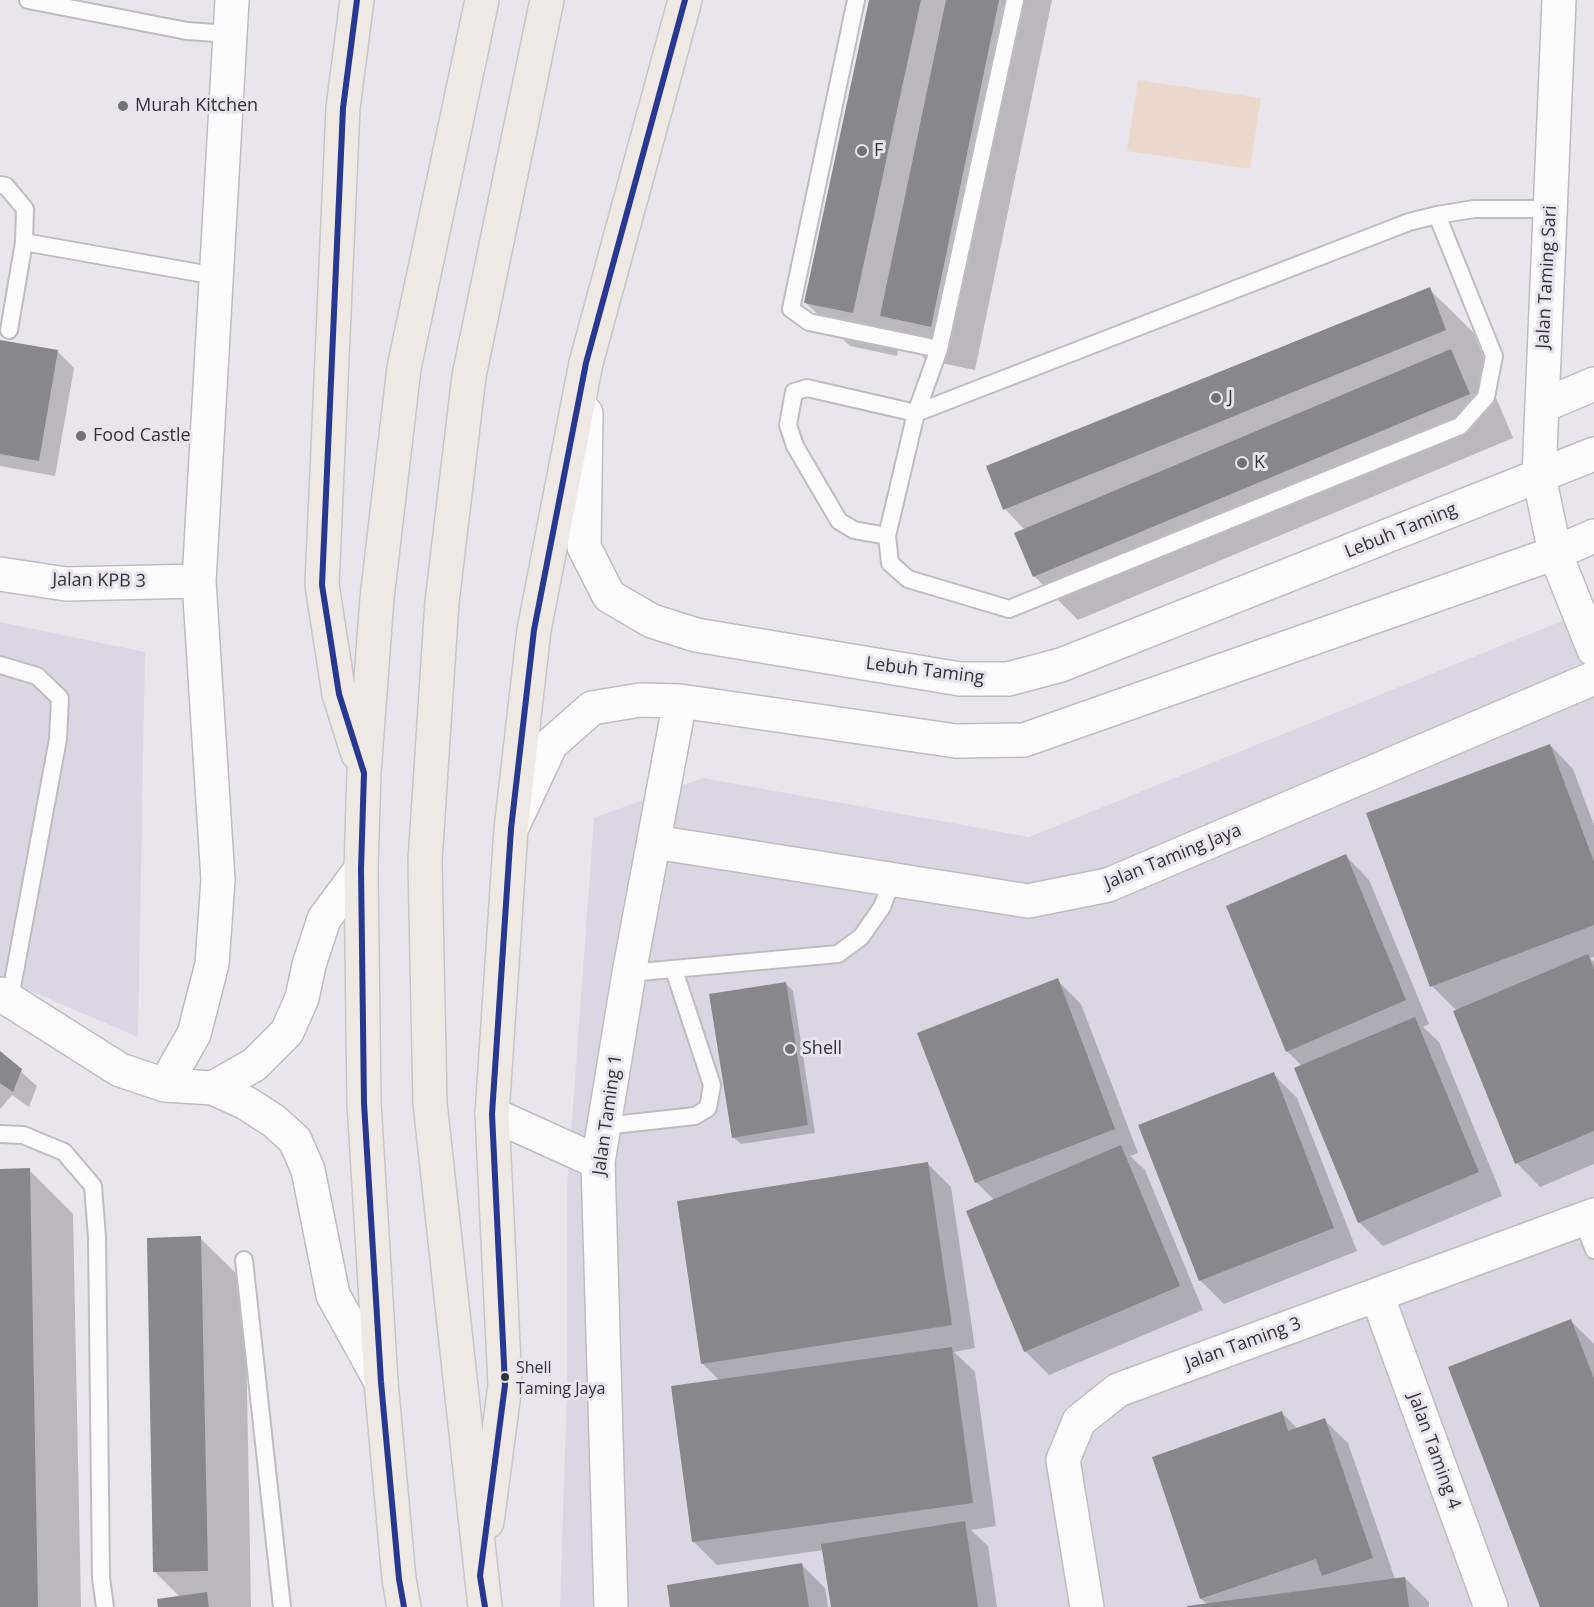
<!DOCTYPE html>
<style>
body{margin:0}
canvas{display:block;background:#e8e6ec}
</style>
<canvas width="1594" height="1607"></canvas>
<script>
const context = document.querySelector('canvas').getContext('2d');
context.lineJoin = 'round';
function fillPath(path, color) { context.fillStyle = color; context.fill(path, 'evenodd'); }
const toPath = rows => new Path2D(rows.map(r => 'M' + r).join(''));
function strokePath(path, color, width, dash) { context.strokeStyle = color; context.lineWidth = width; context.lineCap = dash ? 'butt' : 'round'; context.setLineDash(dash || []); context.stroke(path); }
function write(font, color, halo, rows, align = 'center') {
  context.font = font + ' "Open Sans",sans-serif'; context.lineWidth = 6; context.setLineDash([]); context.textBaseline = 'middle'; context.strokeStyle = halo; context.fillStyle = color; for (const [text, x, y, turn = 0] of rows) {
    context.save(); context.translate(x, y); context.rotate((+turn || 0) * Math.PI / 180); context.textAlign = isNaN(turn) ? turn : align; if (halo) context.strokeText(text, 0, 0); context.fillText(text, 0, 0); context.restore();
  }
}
fillPath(toPath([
 [1594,608,1594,1607,560,1607,567,1388,567,1188,594,818,703,778,1029,837],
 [0,622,145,652,138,1037,0,978]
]), '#dad7e3');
fillPath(toPath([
 [1138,80,1261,98,1250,169,1127,151]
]), '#ebdacc');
fillPath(toPath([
 [871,0,1052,0,975,370,926,360,901,335,897,356,850,346,805,302],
 [1429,289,1474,333,1490,374,1479,379,1495,395,1513,438,1078,620,1034,576,1025,530,1005,509],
 [0,342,58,352,74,368,55,476,0,466],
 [1550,745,1573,769,1594,825,1594,957,1590,958,1594,962,1594,1164,1540,1187,1517,1163,1457,1011,1432,986],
 [1346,856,1369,880,1429,1024,1423,1027,1439,1042,1502,1196,1383,1246,1359,1222,1302,1066,1287,1051],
 [1057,980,1081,1004,1138,1153,1130,1156,1145,1170,1203,1310,1049,1375,1025,1351,994,1200,976,1182],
 [785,983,793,991,815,1133,741,1144,733,1137],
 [0,1053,37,1086,29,1107,12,1095,0,1109],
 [1273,1074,1297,1098,1357,1251,1224,1304,1200,1280],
 [927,1163,951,1187,975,1348,954,1352,975,1372,996,1526,971,1530,988,1546,997,1607,833,1607,824,1550,717,1565,693,1541,720,1381,702,1363],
 [0,1170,29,1170,73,1214,81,1607,0,1607],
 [200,1238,245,1282,251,1607,160,1607,180,1597,154,1571],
 [1571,1321,1594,1344,1594,1607,1542,1607],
 [1282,1413,1298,1429,1324,1420,1348,1443,1395,1579,1405,1578,1429,1602,1429,1607,1190,1607,1207,1604,1201,1599,1153,1458],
 [801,1564,825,1588,828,1607,672,1607]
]), '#0003');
fillPath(toPath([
 [869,0,921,0,853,313,804,303],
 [946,0,999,0,931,327,880,316],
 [1430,287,1446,330,1003,510,986,466],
 [0,340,58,350,39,461,0,454],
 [1451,349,1470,394,1033,577,1014,533],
 [1550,744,1594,862,1594,925,1430,987,1366,813],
 [1346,854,1406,1000,1286,1052,1226,906],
 [1588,954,1594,969,1594,1131,1515,1164,1453,1011],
 [1058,978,1115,1129,975,1183,917,1033],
 [786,982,808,1125,732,1138,709,994],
 [1415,1017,1479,1172,1358,1223,1294,1068],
 [0,1051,22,1069,13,1092,0,1083],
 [1274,1072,1334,1228,1199,1281,1138,1125],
 [1121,1145,1180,1286,1024,1352,966,1211],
 [928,1162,952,1325,701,1364,677,1201],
 [30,1168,38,1607,0,1607,0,1169],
 [201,1236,208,1571,153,1572,147,1238],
 [1571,1319,1594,1379,1594,1607,1540,1607,1448,1367],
 [952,1347,973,1503,692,1542,671,1386],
 [1282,1411,1288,1431,1325,1418,1373,1558,1322,1576,1316,1559,1200,1599,1152,1457],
 [965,1521,978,1607,831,1607,821,1544],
 [802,1563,809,1607,670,1607,667,1585],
 [1405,1577,1409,1607,1187,1607,1187,1606],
 [207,1592,209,1607,158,1607,157,1599]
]), '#88878b');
const lane = toPath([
 [28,0,187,31,230,34],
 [856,0,791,309,809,322,939,349],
 [0,185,6,186,25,209,24,242,216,276],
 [1437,215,1494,356,1486,397,1460,426,1009,609,908,579,890,563,887,536,916,413,1409,222,1437,215,1474,209,1550,209],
 [9,330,24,242],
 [887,536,854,530,839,521,795,446,788,425,794,392,807,388,916,413,939,349,1015,0],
 [0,665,37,676,60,698,58,739,10,998],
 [629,973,838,954,861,937,882,907,892,881],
 [604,1126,695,1116,708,1108,712,1085,674,970],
 [0,1134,23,1135,64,1152,93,1186,97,1237,101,1578,105,1607],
 [1582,1219,1594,1250],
 [244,1260,282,1607]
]);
const street = toPath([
 [1559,0,1539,476,1555,553,1594,650],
 [1542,406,1594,384],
 [586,413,584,547,609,596,652,621,696,635,960,679,1008,679,1061,665,1594,454],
 [0,574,66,584,199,581],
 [514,823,551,744,592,708,640,700,680,701,956,741,1024,740,1555,553,1594,536],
 [655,842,1028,901,1108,885,1594,678],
 [0,994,120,1070,165,1085,213,1088,246,1103,274,1121,295,1140,308,1170,333,1295,381,1382],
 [165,1085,194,1034,212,964,218,880,199,581,232,0],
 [213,1088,254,1065,287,1032,302,998,309,965,324,919,361,869],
 [492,1114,598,1162],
 [1377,1295,1491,1607],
 [611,1607,598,1162,629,973,680,701],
 [1087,1607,1063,1460,1079,1421,1118,1390,1594,1215]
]);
const highway = toPath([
 [357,0,343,108,322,585,339,694,358,754],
 [487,1522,505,1385,492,1114,511,829,534,630,586,363,685,0],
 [404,1607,399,1579,381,1382,364,1103,361,869,364,773,377,598,404,368,482,0],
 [485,1607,430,1103,425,861,442,602,469,376,547,0]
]);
strokePath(lane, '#bebcc1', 20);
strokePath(street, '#bebcc1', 36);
strokePath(highway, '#c6c5c8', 36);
strokePath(lane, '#fcfbfc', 16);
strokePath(street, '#fcfbfc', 33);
strokePath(highway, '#eee9e4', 33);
strokePath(toPath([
 [357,0,343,108,322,585,339,694,364,773,361,869,364,1103,381,1382,399,1579,404,1607],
 [485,1607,480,1576,505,1385,492,1114,511,829,534,630,586,363,685,0]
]), '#283890', 6);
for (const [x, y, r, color] of [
 [123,106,6,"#727176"],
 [862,151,6,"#727176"],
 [1216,398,6,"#727176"],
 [81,436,6,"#727176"],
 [1242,463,6,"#727176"],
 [790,1049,6,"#727176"],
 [505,1377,5,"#333236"]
]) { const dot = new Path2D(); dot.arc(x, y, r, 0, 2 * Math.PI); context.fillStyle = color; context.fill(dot); strokePath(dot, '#e7e4ee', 2); }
write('16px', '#333236', '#e7e4ee', [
 ["Shell",516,1368],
 ["Taming Jaya",516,1389]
], 'left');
write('18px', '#333236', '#e7e4ee', [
 ["Murah Kitchen",135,106],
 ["F",874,151],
 ["J",1228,398],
 ["Food Castle",93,436],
 ["K",1254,463],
 ["Shell",802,1049]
], 'left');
write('18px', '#333236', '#e7e4ee', [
 ["Jalan Taming Sari",1547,277,-87],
 ["Lebuh Taming",1401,531,-22],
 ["Jalan KPB 3",99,581,1],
 ["Lebuh Taming",925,671,7],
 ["Jalan Taming Jaya",1173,857,-22],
 ["Jalan Taming 1",608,1115,-82],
 ["Jalan Taming 3",1243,1344,-20],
 ["Jalan Taming 4",1434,1451,70]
]);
</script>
